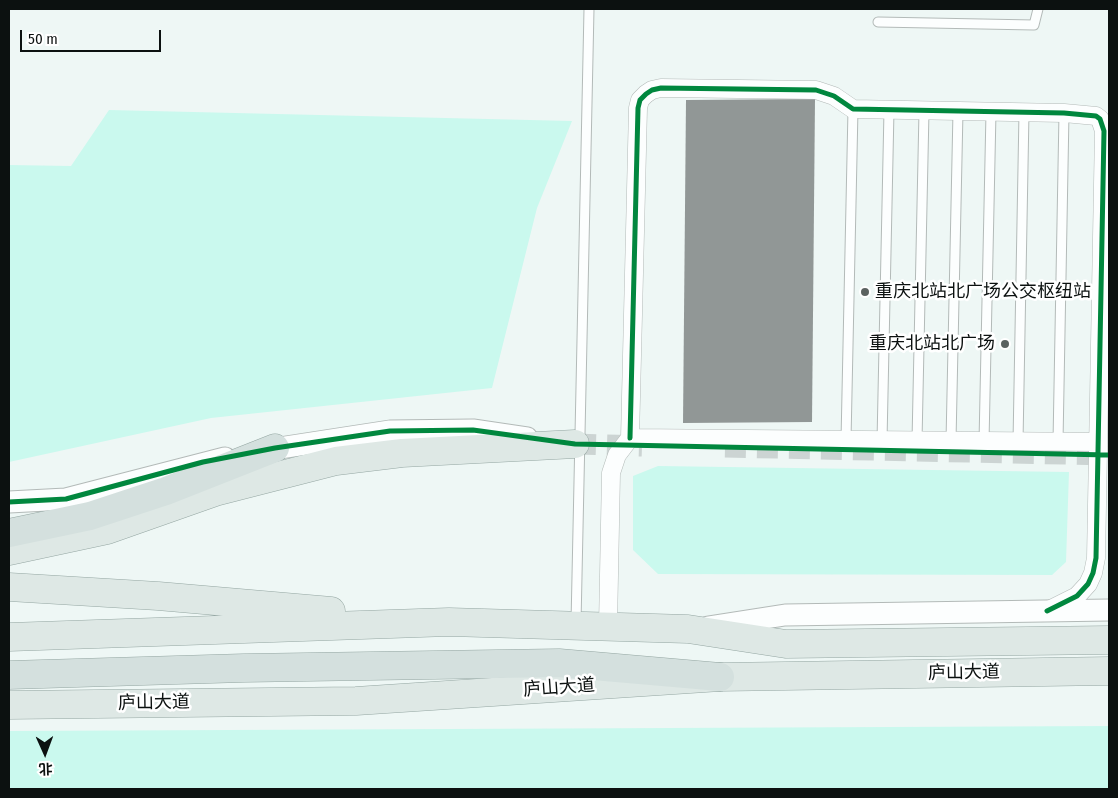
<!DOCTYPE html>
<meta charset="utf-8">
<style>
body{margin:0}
#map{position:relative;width:1118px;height:798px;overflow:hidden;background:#eef7f5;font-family:"Fira Sans Condensed","Noto Sans SC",sans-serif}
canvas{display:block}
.frame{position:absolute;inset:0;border:10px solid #0c1110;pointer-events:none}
.north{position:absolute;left:20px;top:728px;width:50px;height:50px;-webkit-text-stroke:4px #fff;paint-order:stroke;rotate:178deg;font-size:14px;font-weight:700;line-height:20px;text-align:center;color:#0c1110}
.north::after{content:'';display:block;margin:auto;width:18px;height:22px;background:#0c1110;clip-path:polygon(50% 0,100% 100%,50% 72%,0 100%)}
.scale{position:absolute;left:20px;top:30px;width:141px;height:22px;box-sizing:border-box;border:2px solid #0c1110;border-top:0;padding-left:6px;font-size:15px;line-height:18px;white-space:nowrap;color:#0c1110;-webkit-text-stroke:4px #fff;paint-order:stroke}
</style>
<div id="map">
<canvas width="1118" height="798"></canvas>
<div class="frame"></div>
<div class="north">北</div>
<div class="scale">50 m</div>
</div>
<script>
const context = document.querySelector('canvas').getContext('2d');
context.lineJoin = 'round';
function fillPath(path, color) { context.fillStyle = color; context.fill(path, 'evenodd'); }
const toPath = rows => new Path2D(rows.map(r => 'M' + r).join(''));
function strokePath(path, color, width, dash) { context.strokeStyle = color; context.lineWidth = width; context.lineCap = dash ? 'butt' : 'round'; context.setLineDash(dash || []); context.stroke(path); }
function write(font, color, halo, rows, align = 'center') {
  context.font = font + ' "Fira Sans Condensed","Noto Sans SC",sans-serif'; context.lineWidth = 5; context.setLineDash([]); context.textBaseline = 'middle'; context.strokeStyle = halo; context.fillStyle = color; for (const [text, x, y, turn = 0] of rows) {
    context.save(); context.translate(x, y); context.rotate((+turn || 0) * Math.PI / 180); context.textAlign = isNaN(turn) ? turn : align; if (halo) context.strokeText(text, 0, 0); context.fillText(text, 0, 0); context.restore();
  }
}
fillPath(toPath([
 [109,110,572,121,537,208,492,388,211,418,9,462,9,165,71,166],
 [658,466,1069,472,1066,562,1052,575,658,574,633,550,633,476],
 [1109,726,1109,789,9,789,9,731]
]), '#caf9ee');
fillPath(toPath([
 [815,99,812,422,683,423,686,100]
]), '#919796');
strokePath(toPath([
 [575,444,642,446],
 [725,447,1109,455]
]), '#ccd4d3', 21, [21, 11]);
const service = toPath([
 [878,22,1034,25,1038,9],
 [846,440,853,109],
 [882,441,889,110],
 [917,441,924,111],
 [951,441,958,111],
 [984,442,991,112],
 [1018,442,1024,112],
 [1058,442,1064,113],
 [576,623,589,9]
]);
const minor = toPath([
 [630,438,638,108,640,100,646,94,652,90,661,88,816,90,834,96,853,109,1064,113,1096,116,1100,119,1104,131,1096,558,1093,573,1088,584,1077,596,1047,611],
 [608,626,611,473,617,455,630,438,1098,442]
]);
const tertiary = toPath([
 [260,451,390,431,473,430,527,438],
 [9,502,66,499,225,458],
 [708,627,785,615,1109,610]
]);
const primary = toPath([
 [9,551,107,530,215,492,336,461,402,453,575,444],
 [9,587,158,596,331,611],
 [9,637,449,622,688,629,786,644,1109,640],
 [9,705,356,701,720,677,1109,671]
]);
const trunk = toPath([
 [9,533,90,516,166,491,275,448],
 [9,675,244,668,559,663,720,677]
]);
strokePath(service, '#b3bab8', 11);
strokePath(minor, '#b3bab8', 19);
strokePath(tertiary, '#b3bab8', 23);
strokePath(primary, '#94a6a2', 29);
strokePath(trunk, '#94a6a2', 29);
strokePath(service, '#fcfefe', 9);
strokePath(minor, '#fcfefe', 18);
strokePath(tertiary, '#fcfefe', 21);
strokePath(primary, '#dee8e5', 28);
strokePath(trunk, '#d4e0de', 28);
strokePath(toPath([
 [630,438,638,108,640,100,646,94,652,90,661,88,816,90,834,96,853,109,1064,113,1096,116,1100,119,1104,131,1096,558,1093,573,1088,584,1077,596,1047,611],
 [9,502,66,499,203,462,275,448,390,431,473,430,575,444,1109,455]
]), '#00873e', 5);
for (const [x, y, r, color] of [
 [865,292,5,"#5b6260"],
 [1005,344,5,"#5b6260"]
]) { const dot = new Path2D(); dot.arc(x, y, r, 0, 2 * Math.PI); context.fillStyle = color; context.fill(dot); strokePath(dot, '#fff', 2); }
write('18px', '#0c1110', '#fff', [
 ["重庆北站北广场公交枢纽站",875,292],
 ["重庆北站北广场",995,344,"right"]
], 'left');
write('18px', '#0c1110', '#fff', [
 ["庐山大道",964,673,-1],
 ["庐山大道",559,688,-4],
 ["庐山大道",154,703,-1]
]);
</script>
